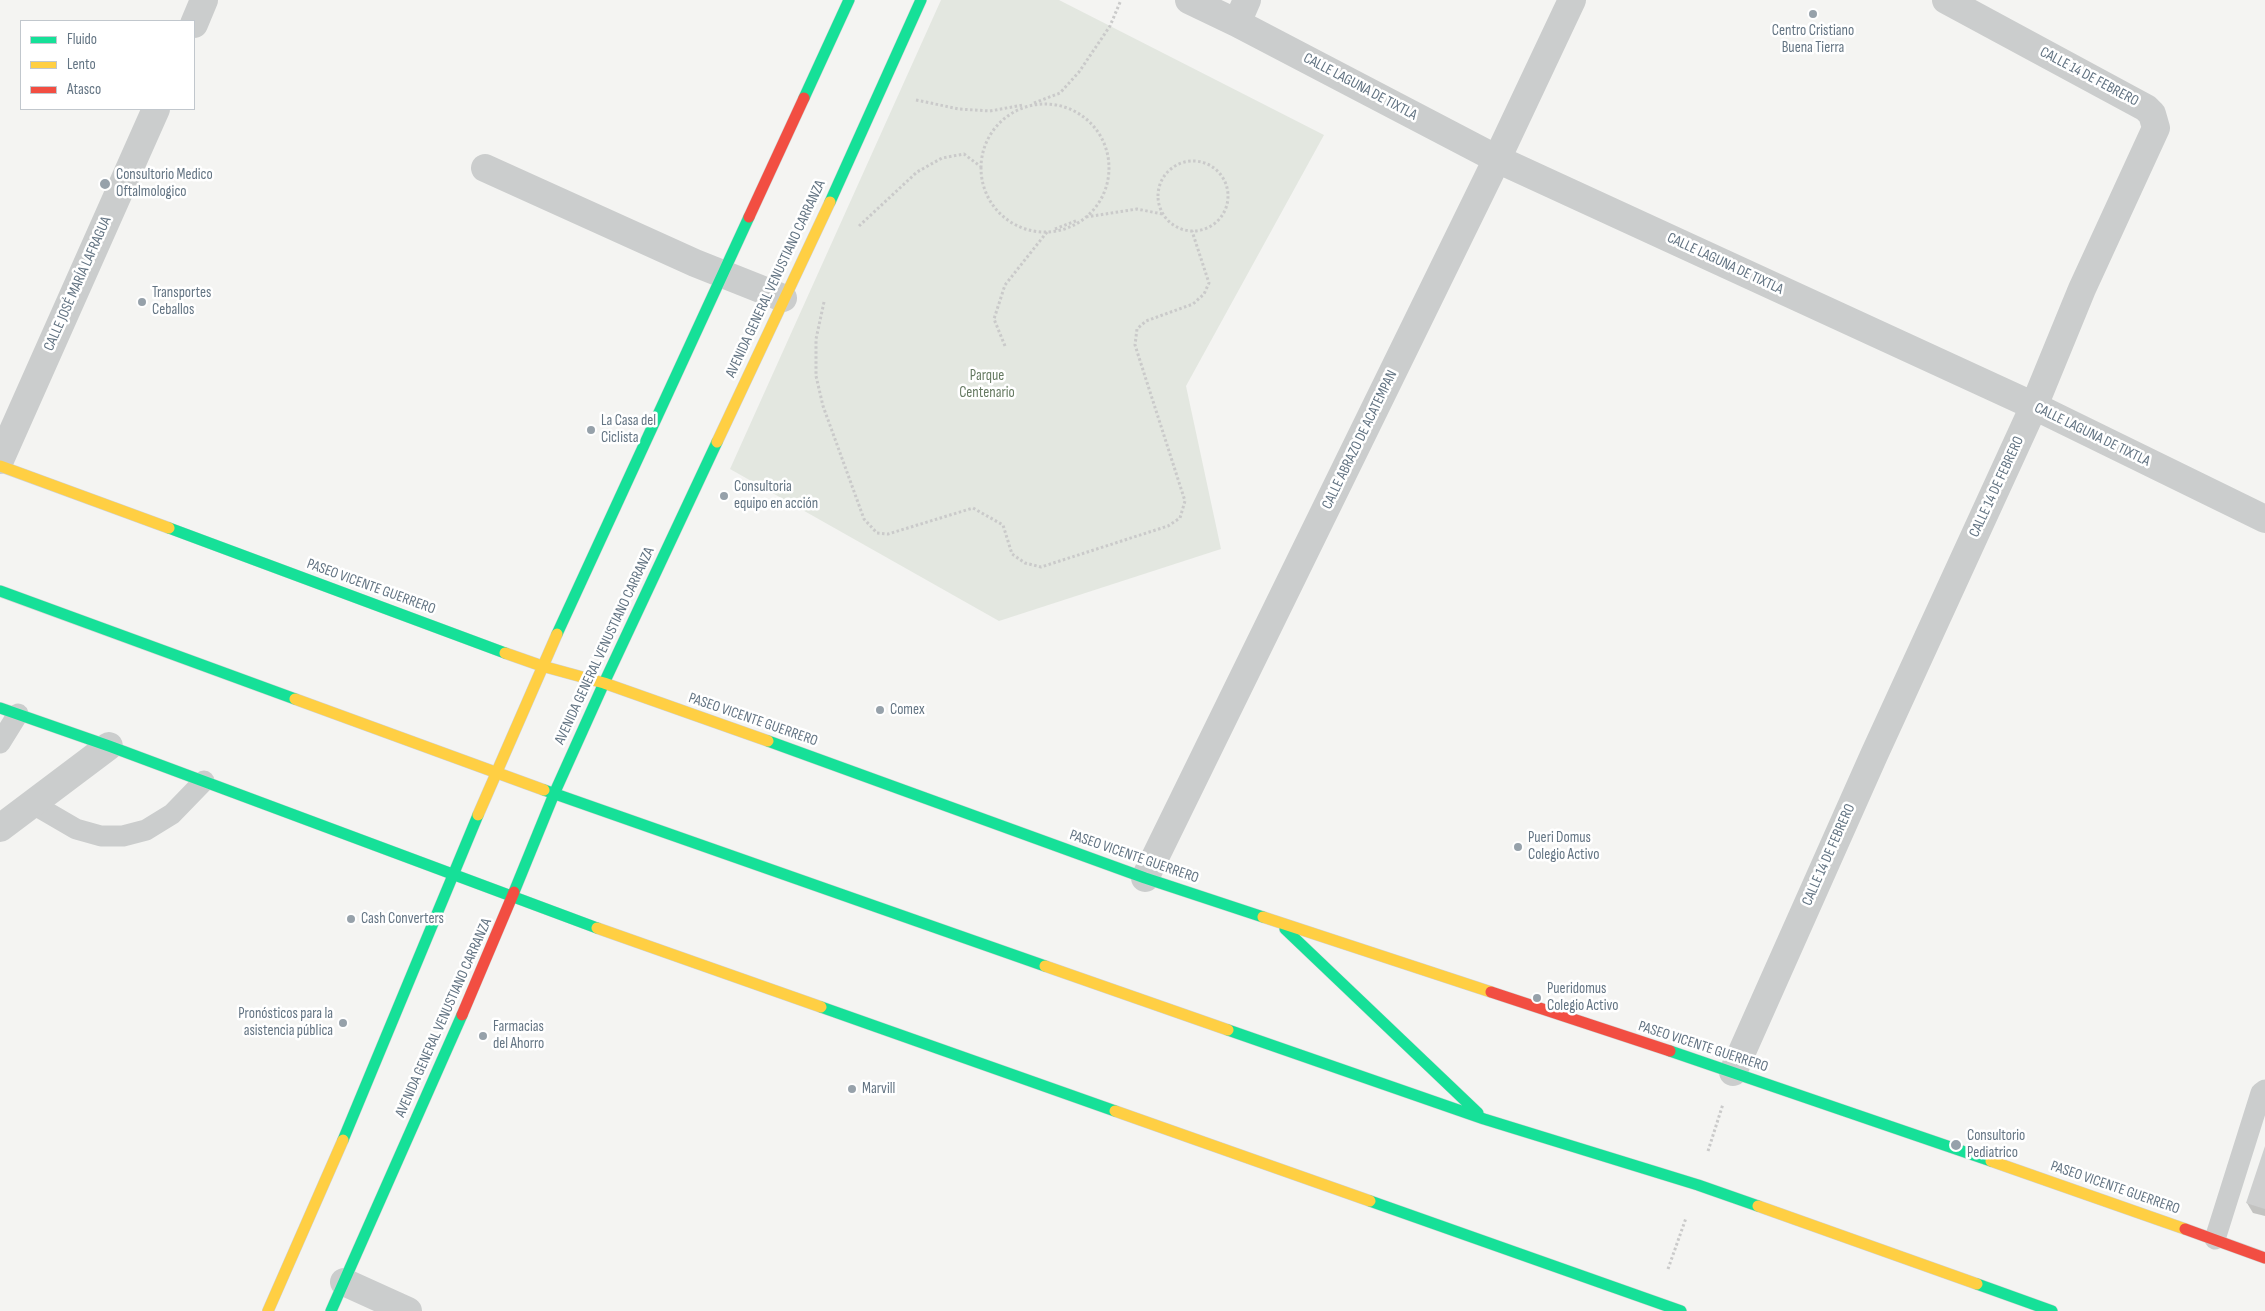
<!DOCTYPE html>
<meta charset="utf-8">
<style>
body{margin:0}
#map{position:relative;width:2265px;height:1311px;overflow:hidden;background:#f4f4f2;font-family:"Sofia Sans Condensed",sans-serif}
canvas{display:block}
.legend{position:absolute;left:20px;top:20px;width:175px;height:90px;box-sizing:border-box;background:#fff;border:1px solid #c1c7cd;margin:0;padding:6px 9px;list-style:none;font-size:15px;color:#637483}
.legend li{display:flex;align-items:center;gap:10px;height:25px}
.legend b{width:25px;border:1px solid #c1c7cd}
</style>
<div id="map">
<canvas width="2265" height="1311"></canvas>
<ul class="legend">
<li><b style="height:6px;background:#16e098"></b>Fluido</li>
<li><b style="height:6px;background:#ffcf43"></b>Lento</li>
<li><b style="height:6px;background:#f24e42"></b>Atasco</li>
</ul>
</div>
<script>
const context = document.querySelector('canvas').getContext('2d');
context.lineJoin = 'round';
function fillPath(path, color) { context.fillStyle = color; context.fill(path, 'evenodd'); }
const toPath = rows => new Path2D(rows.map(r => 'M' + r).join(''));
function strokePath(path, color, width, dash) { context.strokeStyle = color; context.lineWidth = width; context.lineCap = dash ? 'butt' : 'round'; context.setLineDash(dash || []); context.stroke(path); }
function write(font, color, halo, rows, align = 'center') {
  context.font = font + ' "Sofia Sans Condensed",sans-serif'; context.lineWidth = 5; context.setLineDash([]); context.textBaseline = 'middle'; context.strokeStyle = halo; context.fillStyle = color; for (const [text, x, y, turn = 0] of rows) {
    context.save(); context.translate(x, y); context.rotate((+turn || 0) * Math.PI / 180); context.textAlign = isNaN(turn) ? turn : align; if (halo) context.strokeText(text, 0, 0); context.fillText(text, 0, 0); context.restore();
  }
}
fillPath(toPath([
 [941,0,1059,0,1324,135,1186,386,1221,549,999,621,730,469]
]), '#e3e7e0');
fillPath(toPath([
 [2265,1149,2265,1216,2253,1213,2247,1203]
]), '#0003');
fillPath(toPath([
 [2265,1146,2265,1209,2246,1203]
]), '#cecfcf');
const fast = toPath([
 [804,98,849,0],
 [830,202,921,0],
 [169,528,505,653],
 [0,591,295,699],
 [557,634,749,217],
 [0,708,109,746,597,928],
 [768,741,1145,878,1263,917],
 [544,790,1045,966],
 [514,892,554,794,604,683,717,442],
 [1285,929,1478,1113],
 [821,1007,1115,1111],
 [1228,1030,1484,1119,1698,1185,1758,1206],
 [1670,1051,1991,1161],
 [343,1140,478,815],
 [1370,1201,1681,1311],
 [1977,1284,2052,1311],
 [331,1311,462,1015]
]);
const slow = toPath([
 [717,442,830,202],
 [0,466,169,528],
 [505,653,542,666,604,683,768,741],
 [295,699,544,790],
 [478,815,557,634],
 [1263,917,1491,992],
 [597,928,821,1007],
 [1045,966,1228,1030],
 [1115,1111,1370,1201],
 [1991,1161,2185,1229],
 [1758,1206,1977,1284],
 [268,1311,343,1140]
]);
const jam = toPath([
 [749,217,804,98],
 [1491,992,1670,1051],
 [462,1015,514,892],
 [2185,1229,2265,1258]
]);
strokePath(fast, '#d0d2d2', 12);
strokePath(slow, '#d0d2d2', 12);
strokePath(jam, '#d0d2d2', 12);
strokePath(toPath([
 [916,100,959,109,990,111,1023,105],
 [1034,103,1060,93,1079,72,1110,26,1121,0],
 '981 168a64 64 0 1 1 128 0a64 64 0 1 1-128 0Z',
 '1158 196a35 35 0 1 1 70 0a35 35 0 1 1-70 0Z',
 [1086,217,1137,209,1162,214],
 [859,226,917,172,942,158,964,154,980,166],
 [1055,229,1078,220],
 [824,302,816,339,816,376,823,406,864,519,877,533,888,534,973,508,1003,525,1012,554,1025,563,1041,567,1168,526,1180,518,1185,501,1135,345,1137,329,1146,321,1193,304,1204,294,1209,283,1192,231],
 [1005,346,994,319,1005,285,1047,232],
 [1708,1151,1723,1104],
 [1668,1269,1686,1218]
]), '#cacaca', 3, [2.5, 2.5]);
strokePath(toPath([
 [0,743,18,714],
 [33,804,76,829,101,836,123,836,146,830,172,814,204,781],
 [2215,1239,2261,1093,2265,1090]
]), '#cbcdcd', 21);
strokePath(toPath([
 [1189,0,1237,23,1497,159,2034,406,2265,519],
 [1237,23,1247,0],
 [194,24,204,0],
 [485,168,695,263,783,298],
 [0,460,156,109],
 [0,828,109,746],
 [1145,878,1497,159,1572,0],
 [1733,1072,1874,755,2034,406,2082,289,2156,128,2152,114,2146,108,1946,0],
 [344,1282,408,1311]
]), '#cbcdcd', 28);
strokePath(fast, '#16e098', 11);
strokePath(slow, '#ffcf43', 11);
strokePath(jam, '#f24e42', 11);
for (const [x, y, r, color] of [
 [1813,14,5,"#96a1aa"],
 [105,184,6,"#96a1aa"],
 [142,302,5,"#96a1aa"],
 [591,430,5,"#96a1aa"],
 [724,496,5,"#96a1aa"],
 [880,710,5,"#96a1aa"],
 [1518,847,5,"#96a1aa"],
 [351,919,5,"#96a1aa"],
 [1537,998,5,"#96a1aa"],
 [343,1023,5,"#96a1aa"],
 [483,1036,5,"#96a1aa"],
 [852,1089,5,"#96a1aa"],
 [1956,1145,6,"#96a1aa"]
]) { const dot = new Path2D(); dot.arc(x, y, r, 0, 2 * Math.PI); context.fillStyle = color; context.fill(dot); strokePath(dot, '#fff', 2); }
write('15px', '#637483', '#fff', [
 ["Centro Cristiano",1813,31,"center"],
 ["Buena Tierra",1813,48,"center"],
 ["Consultorio Medico",116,175],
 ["Oftalmologico",116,192],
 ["Transportes",152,293],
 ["Ceballos",152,310],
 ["La Casa del",601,421],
 ["Ciclista",601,438],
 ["Consultoria",734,487],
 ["equipo en acción",734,504],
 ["Comex",890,710],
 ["Pueri Domus",1528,838],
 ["Colegio Activo",1528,855],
 ["Cash Converters",361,919],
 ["Pueridomus",1547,989],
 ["Colegio Activo",1547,1006],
 ["Pronósticos para la",333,1014,"right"],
 ["asistencia pública",333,1031,"right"],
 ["Farmacias",493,1027],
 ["del Ahorro",493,1044],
 ["Marvill",862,1089],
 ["Consultorio",1967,1136],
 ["Pediatrico",1967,1153]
], 'left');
write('15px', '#637483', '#fff', [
 ["CALLE 14 DE FEBRERO",2089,77,28],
 ["CALLE LAGUNA DE TIXTLA",1360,87,28],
 ["CALLE LAGUNA DE TIXTLA",1725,264,25],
 ["AVENIDA GENERAL VENUSTIANO CARRANZA",776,279,-65],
 ["CALLE JOSÉ MARÍA LAFRAGUA",78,284,-66],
 ["CALLE LAGUNA DE TIXTLA",2092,435,26],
 ["CALLE ABRAZO DE ACATEMPAN",1360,440,-64],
 ["CALLE 14 DE FEBRERO",1997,487,-65],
 ["PASEO VICENTE GUERRERO",371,587,20],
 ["AVENIDA GENERAL VENUSTIANO CARRANZA",605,646,-65],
 ["PASEO VICENTE GUERRERO",753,720,19],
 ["CALLE 14 DE FEBRERO",1829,855,-66],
 ["PASEO VICENTE GUERRERO",1134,857,19],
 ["AVENIDA GENERAL VENUSTIANO CARRANZA",444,1018,-66],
 ["PASEO VICENTE GUERRERO",1703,1047,18],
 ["PASEO VICENTE GUERRERO",2115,1188,19]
]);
write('15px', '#667a62', '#fff', [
 ["Parque",987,376],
 ["Centenario",987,393]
]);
</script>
